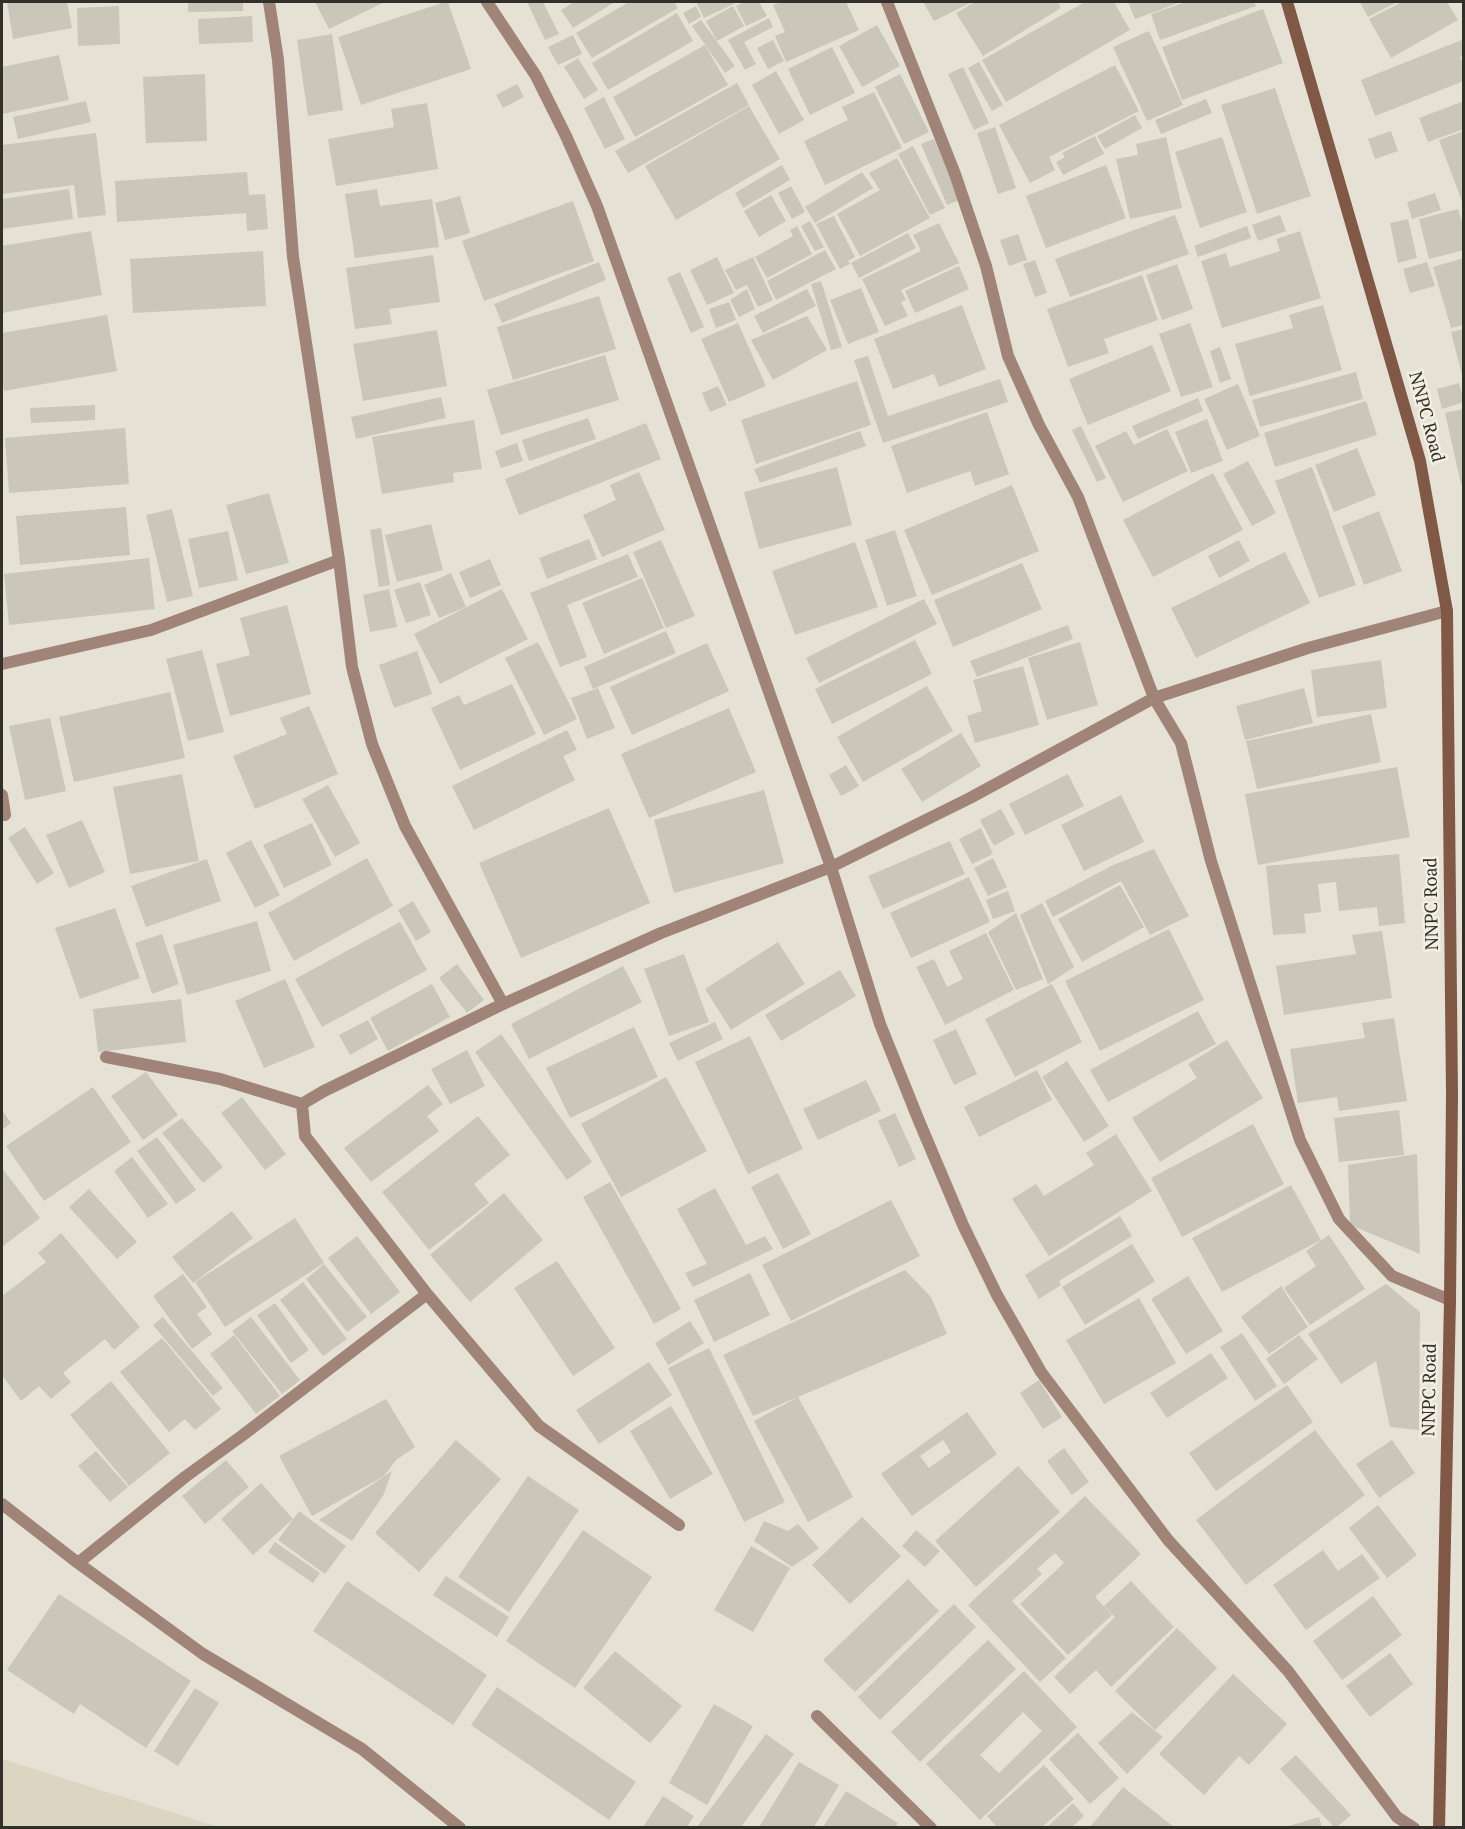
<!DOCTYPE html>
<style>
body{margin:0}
#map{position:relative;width:1465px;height:1829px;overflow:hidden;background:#e5e2d5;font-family:"PT Serif",serif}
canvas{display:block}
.frame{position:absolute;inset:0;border:3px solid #32302b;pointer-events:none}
</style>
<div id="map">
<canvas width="1465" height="1829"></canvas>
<div class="frame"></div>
</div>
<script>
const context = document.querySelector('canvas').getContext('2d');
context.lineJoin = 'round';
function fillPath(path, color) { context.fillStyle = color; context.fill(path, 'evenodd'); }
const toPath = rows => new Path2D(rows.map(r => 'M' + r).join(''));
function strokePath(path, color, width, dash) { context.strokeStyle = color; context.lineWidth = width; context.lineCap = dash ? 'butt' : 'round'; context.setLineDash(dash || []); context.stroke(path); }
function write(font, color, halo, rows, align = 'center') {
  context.font = font + ' "PT Serif",serif'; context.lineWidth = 5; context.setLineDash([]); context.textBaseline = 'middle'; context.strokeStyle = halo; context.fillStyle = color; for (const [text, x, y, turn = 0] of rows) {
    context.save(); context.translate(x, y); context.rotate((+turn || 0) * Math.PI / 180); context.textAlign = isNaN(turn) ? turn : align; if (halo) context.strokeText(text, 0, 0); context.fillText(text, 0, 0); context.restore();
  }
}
fillPath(toPath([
 [2,1759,219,1827,2,1827]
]), '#dbd5c1');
fillPath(toPath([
 [7,2,67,2,72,28,13,39],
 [188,2,243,2,243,11,188,12],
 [315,2,385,2,329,29],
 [445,2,448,2,471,69,361,105,338,37],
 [527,2,543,2,559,34,545,40],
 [574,2,615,2,573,28,561,10],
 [629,2,674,2,678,8,592,58,576,33],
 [696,2,738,2,704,18],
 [745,2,759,2,767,16,746,26,736,6],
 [781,2,846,2,859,30,786,62,775,36,785,32,773,5],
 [923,2,972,2,934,21],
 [975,2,1058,2,1061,8,983,56,956,13],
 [1085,2,1114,2,1130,30,1006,102,982,60],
 [1128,2,1181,2,1135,19],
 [1186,2,1254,2,1256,6,1160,40,1151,14],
 [1360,2,1397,2,1368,17],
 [1402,2,1447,2,1458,20,1391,58,1369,19],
 [119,6,120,44,78,46,77,8],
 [696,6,701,17,689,24,683,13],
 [733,6,744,26,717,41,706,21],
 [1263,9,1283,63,1182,100,1162,47],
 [677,13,693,41,608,90,592,63],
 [252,16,253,42,199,44,198,19],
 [769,18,773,27,744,42,756,64,745,70,728,40],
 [701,20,735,66,725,73,692,26],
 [877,25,900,66,862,87,839,46],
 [1149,31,1183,105,1147,121,1113,47],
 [332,34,343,110,308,116,297,40],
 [573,35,582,54,558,65,548,47],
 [1464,39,1464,55,1460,57,1464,66,1464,81,1375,116,1361,80],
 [773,40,784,61,768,69,757,48],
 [705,45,728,85,635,137,613,97],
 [832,47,855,93,810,115,788,69],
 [59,55,69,100,2,114,2,67],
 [578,58,598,90,584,99,564,67],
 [979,62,1003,105,992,111,968,68],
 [1115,65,1139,111,1049,157,1055,170,1030,183,999,125],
 [963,67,989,123,974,130,948,74],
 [776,71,804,120,779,134,752,85],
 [205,74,207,141,146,143,143,77],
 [900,74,929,132,904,144,875,87],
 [737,83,749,105,628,173,615,151],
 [517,84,524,97,503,108,496,95],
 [1275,88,1311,196,1257,214,1221,105],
 [874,92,902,148,825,185,804,141,848,120,842,107],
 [604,97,625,139,605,149,584,108],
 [1206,99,1212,113,1161,134,1155,120],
 [86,101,91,122,18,139,13,117],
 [1464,101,1464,129,1428,142,1419,118],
 [427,103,438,169,336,186,328,139,394,127,391,109],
 [749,106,780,159,676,220,645,166],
 [1135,115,1142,128,1105,149,1097,136],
 [995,127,1016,188,998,194,977,133],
 [1391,131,1398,151,1375,159,1368,139],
 [1464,131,1464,204,1463,204,1439,140],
 [96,133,106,215,78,218,74,185,2,194,2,145],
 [1095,136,1104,154,1063,175,1056,162,1065,157,1062,153],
 [1166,137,1182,208,1130,219,1116,159,1138,155,1136,144],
 [1222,137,1247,212,1200,228,1175,152],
 [934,139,960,200,947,205,921,144],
 [913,146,945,208,930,215,898,154],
 [897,158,930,218,860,256,837,214,880,190,869,173],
 [782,165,790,180,743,208,735,193],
 [1106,165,1126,218,1046,248,1026,196],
 [247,172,249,195,265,194,268,229,247,231,246,213,117,222,115,181],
 [862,172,873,188,815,223,805,207],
 [791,186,805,212,792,219,778,193],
 [69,189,73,219,2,229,2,199],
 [377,189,380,206,432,199,439,247,355,258,345,194],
 [1435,193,1441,210,1412,219,1407,202],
 [771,195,786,221,759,237,744,211],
 [460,196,470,233,445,240,435,203],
 [573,201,594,261,484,301,462,241],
 [1458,209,1464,228,1464,250,1429,259,1419,219],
 [1175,215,1189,254,1070,297,1055,259],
 [1280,215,1286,231,1258,241,1252,225],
 [834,216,855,257,848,261,850,264,840,269,816,224],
 [1408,219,1417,258,1398,263,1390,223],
 [810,221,824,247,815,251,801,226],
 [939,223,959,263,901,290,906,300,901,302,908,316,885,326,862,279,921,251,913,235],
 [797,226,812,254,767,278,755,257,793,236,790,230],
 [1247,226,1251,238,1198,257,1194,246],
 [91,231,102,295,2,313,2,246],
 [1300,231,1321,298,1222,328,1201,261,1226,253,1230,267,1280,251,1276,239],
 [908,233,916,248,859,278,851,263],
 [1018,234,1027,260,1009,266,1000,240],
 [825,250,836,269,776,300,767,281],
 [263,251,266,306,133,313,130,259],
 [433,255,440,302,389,309,392,324,355,329,346,268],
 [717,257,734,293,707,305,690,270],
 [753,257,773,300,758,307,747,285,736,290,725,270],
 [1464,258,1464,325,1451,328,1433,267],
 [1035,260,1047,293,1035,297,1023,264],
 [599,262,606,280,502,323,494,304],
 [1427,262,1435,286,1410,293,1403,269],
 [1177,264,1193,309,1162,320,1146,275],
 [959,266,969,289,915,313,905,291],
 [680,272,704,327,691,333,667,278],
 [1142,275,1158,320,1104,339,1109,353,1068,367,1047,309],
 [821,281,842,347,831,350,811,284],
 [861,288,879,332,848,344,830,300],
 [747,289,755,309,739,317,730,300],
 [807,289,816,306,763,333,754,316],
 [599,296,616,349,513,380,497,327],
 [729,302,736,320,716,328,709,309],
 [962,305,986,369,939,387,934,374,893,389,874,339],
 [1323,305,1342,370,1250,396,1235,344,1293,328,1289,315],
 [107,315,117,371,4,391,2,377,2,333],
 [807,316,827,350,773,380,751,340],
 [738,323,766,386,729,402,701,339],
 [1190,323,1213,387,1181,397,1159,334],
 [1464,329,1464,379,1463,379,1451,332],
 [437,330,447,386,363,401,353,344],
 [1152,345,1171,391,1088,425,1069,379],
 [1220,347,1231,379,1220,383,1210,351],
 [605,355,619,400,501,435,487,390],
 [868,356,888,416,1000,379,1008,402,883,443,854,360],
 [1356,372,1363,399,1260,427,1252,400],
 [857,381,871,425,756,464,741,420],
 [1459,383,1464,402,1442,409,1437,389],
 [1238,384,1260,436,1227,450,1204,399],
 [718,386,727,405,710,412,702,393],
 [441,397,446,418,356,439,351,417],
 [1198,398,1203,411,1138,439,1132,426],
 [1366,401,1377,435,1275,467,1264,433],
 [95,405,95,420,31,423,30,408],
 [1463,409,1464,483,1461,484,1445,413],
 [987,412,1009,474,975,486,970,471,907,493,891,446],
 [588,418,596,439,529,461,522,440],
 [1207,419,1223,461,1191,473,1175,432],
 [474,420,482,469,453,473,454,482,382,494,372,437],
 [646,423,661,459,519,515,505,479],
 [1081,426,1106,478,1097,482,1072,430],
 [125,428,129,484,9,493,5,438],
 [1167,429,1188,471,1123,502,1095,446,1126,431,1134,445],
 [860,431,866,446,760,483,754,469],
 [517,443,523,461,501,468,495,451],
 [1357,448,1376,495,1334,512,1315,465],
 [1248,461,1276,513,1252,526,1223,474],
 [837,467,852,525,759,549,744,492],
 [1312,467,1356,585,1319,598,1275,481],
 [639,472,665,530,602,557,583,515,616,500,610,485],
 [1213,473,1243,530,1153,577,1123,520],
 [1012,485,1039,551,932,595,904,530],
 [269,493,289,563,246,574,226,505],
 [126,507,130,555,20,565,16,516],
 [172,509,193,596,167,602,146,515],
 [1379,511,1402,571,1364,585,1342,526],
 [431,524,443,570,397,582,385,535],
 [381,528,390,585,379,587,370,530],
 [895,530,917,596,887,606,865,540],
 [228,531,238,580,199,588,188,539],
 [589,539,597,559,547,579,539,558],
 [661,540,695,616,666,628,633,552],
 [1239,540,1250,561,1219,578,1208,556],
 [855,542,878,607,795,635,772,571],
 [1285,552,1310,603,1196,658,1171,608],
 [628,554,638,577,567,605,587,657,560,667,530,593],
 [149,558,155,609,9,625,4,574],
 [490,559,501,585,470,598,459,572],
 [1022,563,1042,609,953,647,934,600],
 [451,573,466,607,439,618,424,585],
 [642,578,664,628,604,654,582,603],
 [420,582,431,615,406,623,394,590],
 [389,589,397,627,370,632,363,595],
 [502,589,528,639,440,684,414,634],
 [924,599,937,624,819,683,806,658],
 [287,605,311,694,230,716,216,664,250,655,240,618],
 [1068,625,1073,639,977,677,970,661],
 [666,631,676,653,593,689,584,667],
 [915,640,932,674,832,724,815,689],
 [538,642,577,719,544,735,505,658],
 [1080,642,1098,705,1047,720,1028,658],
 [707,643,729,691,632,735,610,687],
 [202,650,224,732,188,741,166,659],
 [417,651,432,694,394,708,379,665],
 [1381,660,1387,708,1317,717,1311,670],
 [1023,666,1039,725,975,743,967,716,982,711,973,680],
 [512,684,536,734,460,770,431,708,459,695,464,705],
 [927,686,953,731,863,782,837,737],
 [598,688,615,728,587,739,571,698],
 [1304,688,1313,723,1245,740,1236,706],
 [170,692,185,758,74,782,59,717],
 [309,706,338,774,255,809,233,756,287,734,280,718],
 [729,708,756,772,649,818,621,754],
 [1371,714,1381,762,1257,789,1246,741],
 [50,718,66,791,25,800,9,726],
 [567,730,577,750,563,756,575,780,474,830,452,786],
 [961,733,981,766,922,802,901,769],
 [846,765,859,786,841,796,829,775],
 [1397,767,1410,837,1258,865,1245,794],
 [182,774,199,861,130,874,113,787],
 [1068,774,1084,806,1025,835,1009,804],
 [328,785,360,843,335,857,302,799],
 [764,790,784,863,674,893,654,820],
 [1121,795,1144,842,1084,871,1061,825],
 [609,808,650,903,521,958,479,863],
 [1001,809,1015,834,994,846,980,820],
 [82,820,105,872,69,888,46,835],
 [312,823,332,865,284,888,263,845],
 [25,827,54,873,37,884,8,838],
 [981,828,993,854,972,864,959,839],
 [251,840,280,895,255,908,226,853],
 [950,841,965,874,883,909,868,876],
 [1154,849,1189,916,1150,935,1121,881,1053,917,1045,901,1113,865],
 [1399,854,1405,923,1379,926,1377,907,1339,911,1336,882,1318,884,1321,912,1304,914,1306,933,1273,935,1266,866],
 [367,858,393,906,294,961,268,913],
 [993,858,1007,887,988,896,974,868],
 [207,859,221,901,146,927,131,886],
 [969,877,990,922,911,958,890,913],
 [1120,885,1144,927,1082,962,1058,919],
 [1008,891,1015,911,993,919,986,900],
 [413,901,431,932,416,941,398,910],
 [1042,903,1074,967,1048,984,1020,915],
 [115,908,140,978,80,999,55,928],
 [1016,913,1043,979,1016,990,988,932],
 [257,921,271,971,187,995,173,945],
 [400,922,427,970,322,1027,295,979],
 [1169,929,1204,1000,1100,1051,1065,981],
 [1382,931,1392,998,1284,1015,1276,966,1356,954,1352,935],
 [986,933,1014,990,945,1025,916,967,934,959,947,987,963,979,949,951],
 [162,934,179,984,152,994,135,943],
 [778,942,805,984,731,1030,705,989],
 [684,954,709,1022,669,1036,644,969],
 [457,964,484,1000,467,1013,439,978],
 [623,966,642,1002,529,1059,511,1024],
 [840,970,856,996,781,1041,765,1015],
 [285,979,315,1047,264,1068,235,1001],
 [432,984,450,1017,388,1051,370,1018],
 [1052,984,1082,1042,1015,1077,985,1019],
 [181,999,186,1042,98,1052,93,1009],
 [1198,1011,1216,1044,1108,1102,1090,1070],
 [1394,1018,1407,1101,1339,1111,1337,1097,1298,1103,1290,1049,1365,1038,1362,1023],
 [368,1020,378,1039,350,1055,339,1035],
 [715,1022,723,1039,678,1061,669,1043],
 [634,1027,658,1077,570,1118,546,1068],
 [956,1029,977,1074,954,1085,933,1040],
 [501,1034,592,1162,567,1180,475,1052],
 [750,1036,803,1149,748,1174,695,1062],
 [1227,1040,1263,1098,1160,1162,1132,1118,1197,1078,1188,1064],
 [467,1050,485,1086,450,1104,431,1069],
 [1067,1061,1109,1126,1084,1142,1042,1077],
 [1037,1070,1052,1100,979,1137,964,1107],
 [146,1072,178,1115,143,1140,111,1096],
 [666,1077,707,1151,621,1197,581,1124],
 [866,1080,881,1111,818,1140,803,1109],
 [428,1085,443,1104,427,1116,439,1131,371,1182,344,1148],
 [93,1087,131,1142,44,1201,6,1146],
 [242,1097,286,1154,265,1170,221,1113],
 [2,1110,11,1123,2,1130],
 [1399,1110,1404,1155,1339,1162,1334,1118],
 [895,1113,916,1159,899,1167,878,1121],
 [478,1116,510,1155,474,1184,489,1203,429,1250,382,1192],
 [182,1118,223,1167,203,1183,162,1133],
 [1253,1124,1284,1184,1182,1237,1151,1178],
 [1116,1134,1152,1191,1049,1256,1012,1199,1036,1184,1044,1196,1094,1165,1086,1153],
 [157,1137,196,1190,176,1204,137,1151],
 [1417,1154,1420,1254,1350,1225,1348,1165],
 [132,1157,168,1204,148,1218,114,1171],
 [2,1168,40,1218,2,1247],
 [778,1173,811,1234,783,1249,751,1187],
 [610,1182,681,1309,654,1324,583,1197],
 [1291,1185,1321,1240,1222,1292,1192,1238],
 [715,1188,746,1245,765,1236,773,1249,693,1287,685,1273,707,1264,677,1209],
 [89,1189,137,1242,117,1259,69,1207],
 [504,1193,543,1240,470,1302,430,1255],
 [891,1200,920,1256,791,1321,762,1265],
 [232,1211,253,1238,193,1283,172,1257],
 [1120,1216,1132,1236,1059,1281,1061,1285,1039,1299,1025,1275],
 [295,1218,324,1263,225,1327,195,1282],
 [61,1233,140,1327,114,1350,105,1339,63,1373,71,1382,51,1399,39,1386,21,1401,2,1375,2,1296,46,1262,38,1253],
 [1329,1235,1365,1289,1310,1325,1284,1288,1316,1266,1306,1251],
 [357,1236,400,1292,371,1314,328,1258],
 [1132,1244,1155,1281,1085,1325,1062,1287],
 [557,1261,615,1348,573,1376,514,1288],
 [324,1264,367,1317,347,1332,306,1279],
 [905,1270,931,1297,947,1334,753,1416,723,1355],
 [750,1273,770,1315,714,1342,694,1300],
 [183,1274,207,1307,197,1314,212,1334,192,1349,153,1296],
 [1188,1276,1223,1331,1186,1354,1151,1299],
 [303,1282,347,1339,323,1356,280,1300],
 [1386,1284,1420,1312,1419,1430,1390,1427,1376,1361,1341,1384,1308,1334],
 [1281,1286,1308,1327,1269,1354,1241,1317],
 [1139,1298,1176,1363,1104,1404,1066,1340],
 [275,1303,309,1350,291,1363,257,1315],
 [163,1317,223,1388,213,1396,153,1325],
 [251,1317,300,1380,282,1394,232,1331],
 [690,1321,704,1343,668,1365,655,1343],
 [1242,1333,1277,1386,1255,1401,1220,1347],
 [234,1335,280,1396,256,1414,210,1354],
 [1299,1335,1318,1359,1284,1384,1266,1359],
 [162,1338,221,1409,195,1430,185,1419,169,1432,120,1372],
 [709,1348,785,1502,744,1522,668,1368],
 [1211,1353,1228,1378,1167,1418,1150,1393],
 [649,1362,672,1395,599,1444,576,1410],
 [1039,1380,1062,1417,1043,1429,1020,1393],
 [111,1381,170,1453,129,1486,70,1415],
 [1287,1385,1313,1422,1216,1491,1189,1453],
 [798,1397,853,1497,808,1522,754,1421],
 [386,1399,415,1447,396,1460,384,1476,312,1516,279,1456],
 [671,1406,713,1474,670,1499,630,1431],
 [967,1412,997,1454,912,1516,881,1474],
 [943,1440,951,1452,929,1468,920,1456],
 [1315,1430,1365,1495,1246,1585,1196,1520],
 [456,1440,501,1479,419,1572,375,1533],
 [1392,1440,1415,1473,1379,1498,1356,1464],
 [1064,1448,1089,1482,1072,1495,1047,1461],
 [96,1451,128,1487,110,1502,78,1466],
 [226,1460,249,1487,205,1524,182,1496],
 [1018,1466,1060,1512,976,1587,935,1541],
 [392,1471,383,1496,352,1541,319,1520],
 [528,1476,579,1510,509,1612,458,1577],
 [261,1483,293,1519,253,1555,221,1519],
 [1085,1496,1141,1554,1095,1597,1112,1615,1068,1655,1020,1604,1064,1563,1055,1553,1037,1569,1042,1574,1012,1601,1066,1658,1040,1682,968,1605],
 [1378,1505,1417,1555,1387,1578,1349,1528],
 [299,1511,346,1546,325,1574,278,1540],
 [862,1517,901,1556,850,1604,812,1565],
 [764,1521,788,1531,798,1524,819,1548,792,1567,754,1541],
 [583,1530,652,1577,575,1688,506,1641],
 [916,1530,940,1551,925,1567,902,1546],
 [275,1542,320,1573,313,1583,268,1552],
 [751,1546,790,1568,753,1632,714,1610],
 [1323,1550,1338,1571,1362,1554,1380,1578,1306,1630,1273,1585],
 [446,1576,509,1617,497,1637,433,1595],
 [908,1579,939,1611,855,1692,823,1660],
 [347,1581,487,1675,453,1725,313,1631],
 [1131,1581,1174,1627,1111,1687,1096,1670,1070,1694,1054,1677,1115,1617,1104,1606],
 [59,1594,191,1681,146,1748,80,1704,74,1714,7,1670],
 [1373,1596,1402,1635,1342,1680,1313,1641],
 [954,1604,976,1627,880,1720,858,1697],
 [1177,1628,1217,1668,1155,1730,1115,1691],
 [988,1640,1016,1669,920,1762,891,1732],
 [615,1651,682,1706,650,1743,583,1688],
 [1390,1653,1413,1684,1370,1717,1346,1686],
 [1024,1671,1077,1727,980,1820,926,1764],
 [1023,1712,1042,1731,999,1773,980,1755],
 [1233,1674,1287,1724,1249,1765,1239,1756,1204,1795,1159,1754],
 [497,1687,636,1782,609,1820,471,1725],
 [195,1688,219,1703,178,1766,154,1751],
 [714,1704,753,1726,707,1805,669,1783],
 [1132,1712,1163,1737,1127,1774,1098,1743],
 [1078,1733,1119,1778,1090,1804,1049,1759],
 [766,1734,794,1754,741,1827,697,1827],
 [1296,1755,1351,1815,1337,1827,1334,1827,1280,1769],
 [799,1762,839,1785,814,1827,759,1827],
 [1044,1765,1074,1799,1042,1827,997,1827,987,1816],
 [1123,1787,1174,1827,1090,1827],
 [846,1791,898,1823,895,1827,823,1827],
 [663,1796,694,1816,687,1827,643,1827],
 [1073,1803,1084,1816,1072,1827,1047,1827],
 [1319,1817,1322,1827,1286,1827]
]), '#cac6ba');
strokePath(toPath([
 [269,2,278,60,293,257,339,560,352,667,372,744,405,826,503,1004,661,933,831,867,970,798,1154,698,1308,648,1447,611],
 [487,2,536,76,566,136,597,206,831,867,880,1024,919,1121,963,1225,997,1295,1041,1372,1168,1540,1288,1671,1397,1817,1414,1828],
 [887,2,955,174,986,266,1008,356,1039,425,1078,497,1154,698,1181,743,1211,861,1300,1140,1339,1219,1392,1276,1450,1300],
 [2,664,151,630,339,560],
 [2,795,5,815],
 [503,1004,324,1091,302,1104,305,1136,427,1294,539,1426,679,1525],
 [106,1057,220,1079,302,1104],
 [2,1504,78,1563,203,1654,362,1749,460,1828],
 [78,1563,185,1477,243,1435,427,1294],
 [817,1716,931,1828]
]), '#a18478', 12);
strokePath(toPath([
 [1287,2,1420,461,1447,611,1452,1095,1450,1300,1439,1828]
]), '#805845', 12);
write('18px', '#32302b', '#f3efe2', [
 ["NNPC Road",1426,417,75],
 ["NNPC Road",1432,904,-91],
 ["NNPC Road",1430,1390,-89]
]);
</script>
